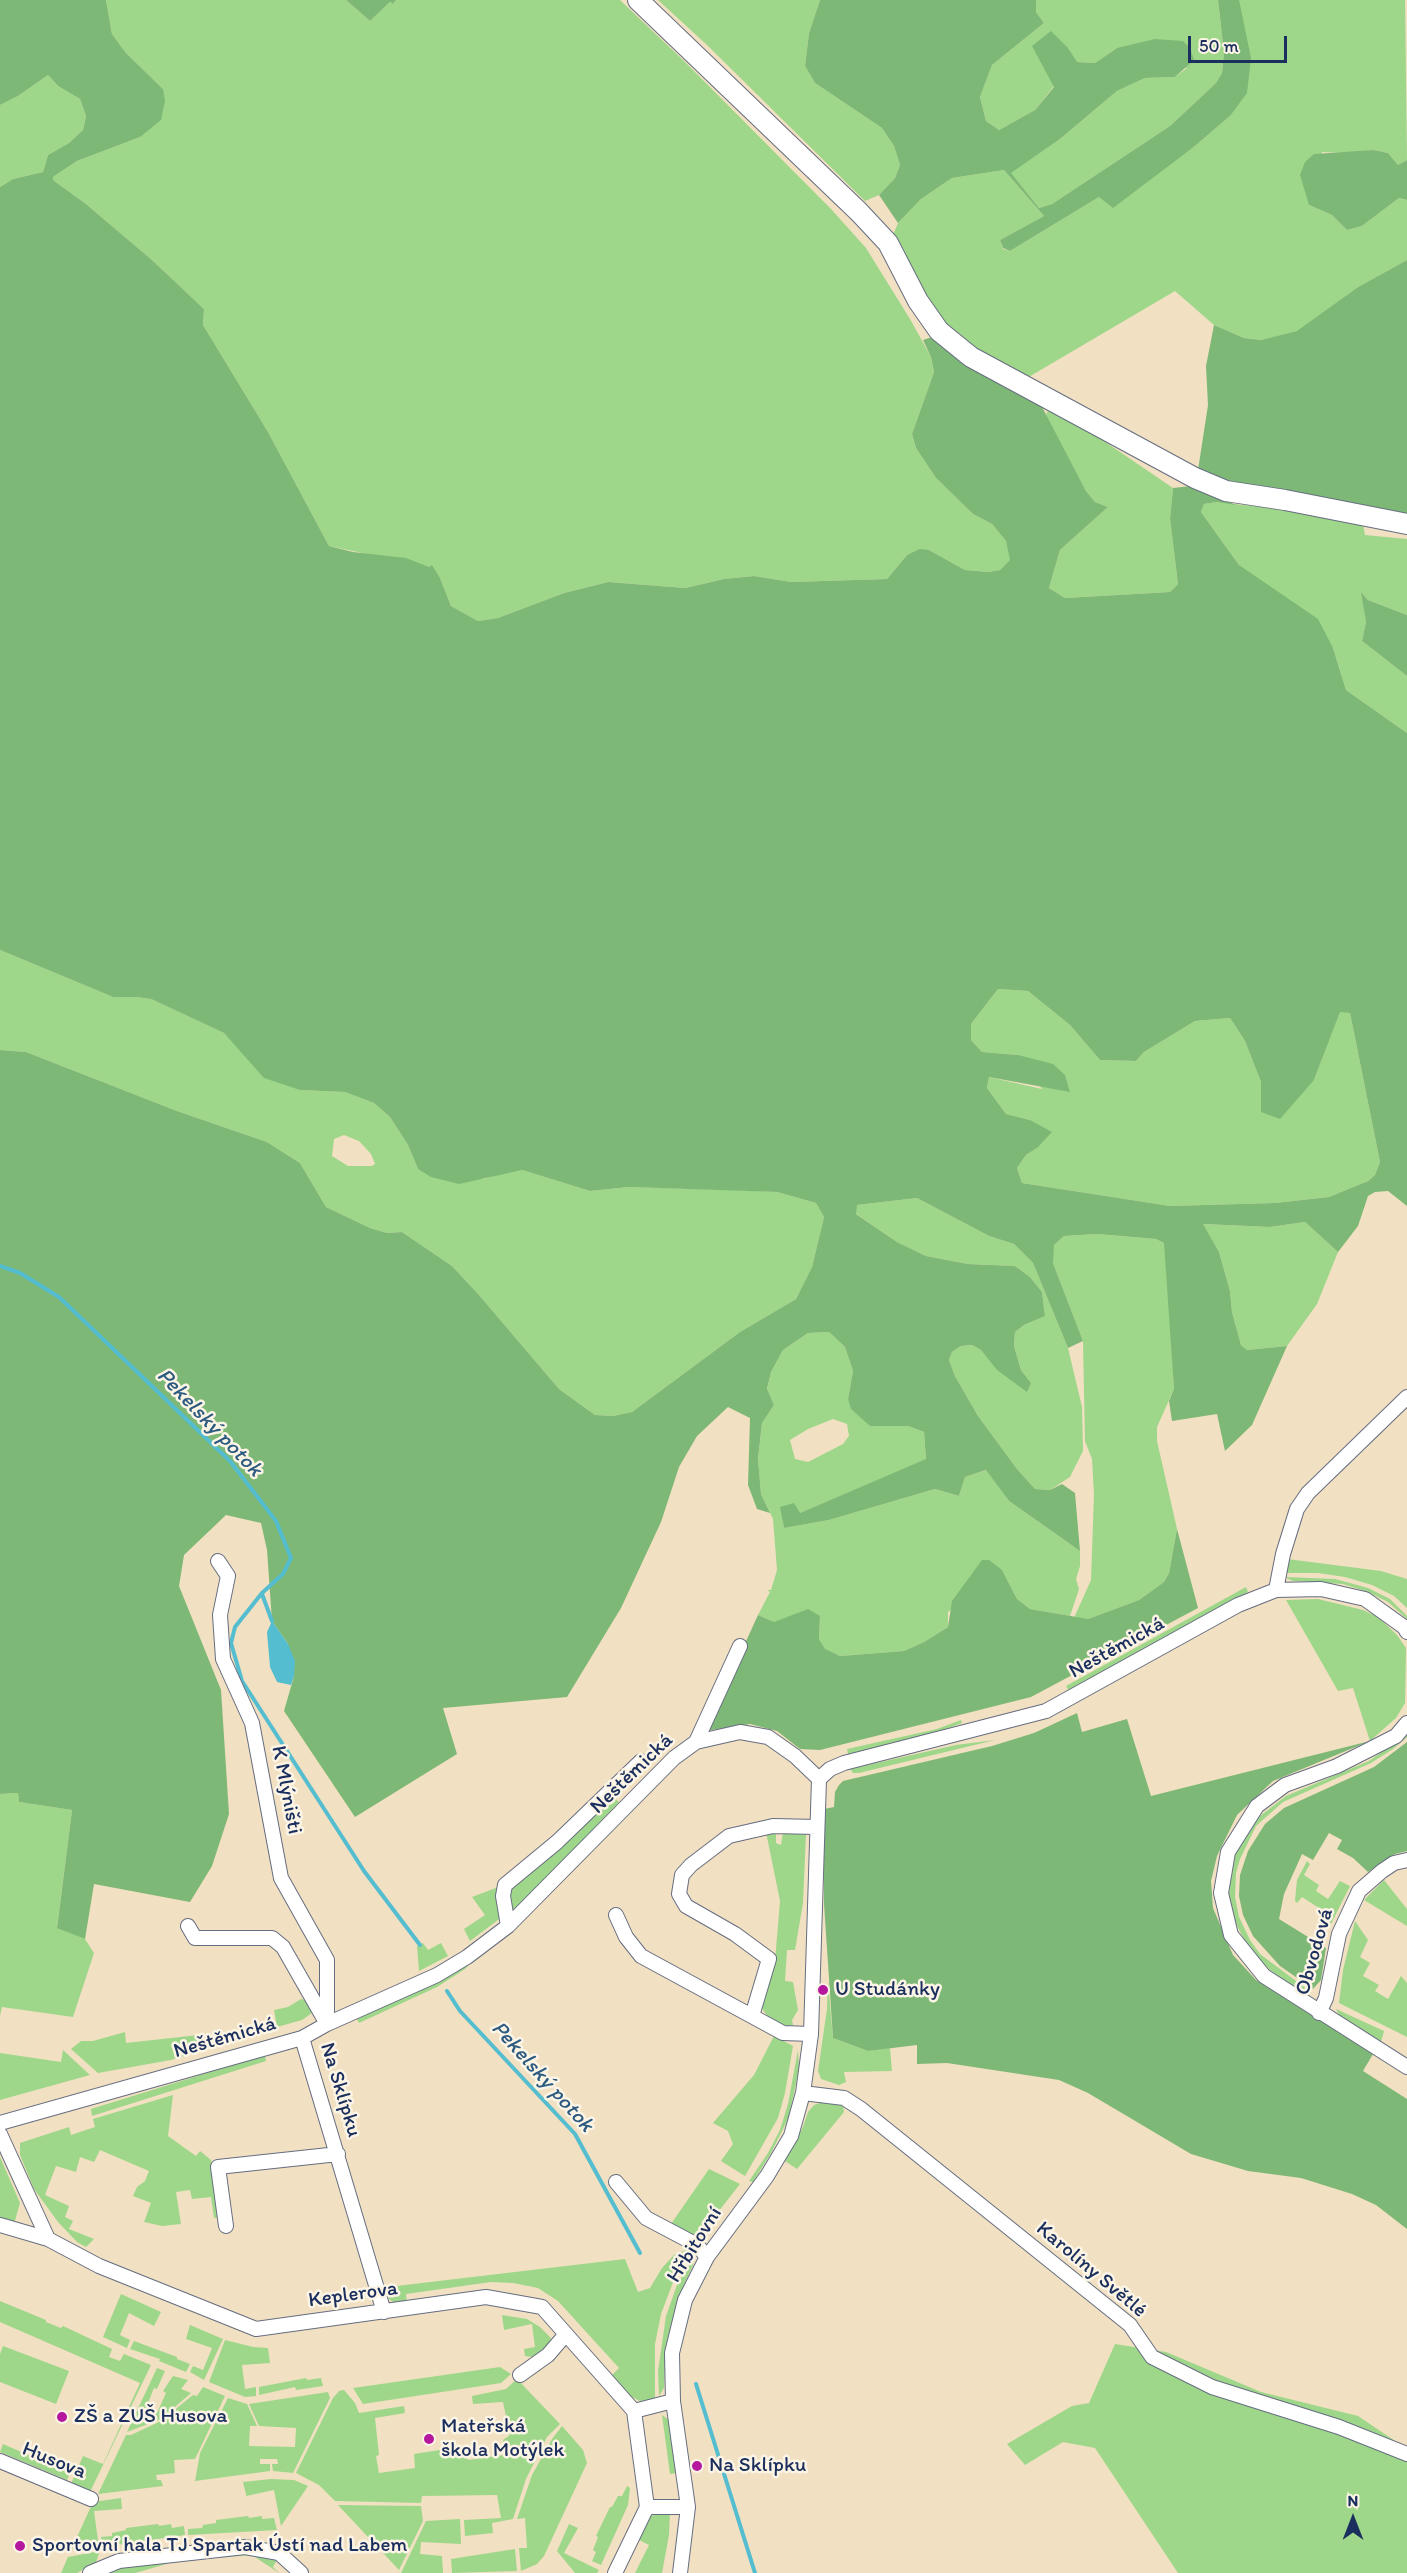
<!DOCTYPE html>
<meta charset="utf-8">
<style>
body{margin:0}
#map{position:relative;width:1407px;height:2573px;overflow:hidden;background:#f1e0c1;font-family:Itim,sans-serif}
canvas{display:block}
.north{position:absolute;left:1323px;top:2489px;width:60px;height:60px;-webkit-text-stroke:4px #fcf5e5;paint-order:stroke;rotate:0deg;font-size:16px;font-weight:700;line-height:24px;text-align:center;color:#1b2f5e}
.north::after{content:'';display:block;margin:auto;width:21px;height:27px;background:#1b2f5e;clip-path:polygon(50% 0,100% 100%,50% 72%,0 100%)}
.scale{position:absolute;left:1188px;top:36px;width:99px;height:27px;box-sizing:border-box;border:3px solid #1b2f5e;border-top:0;padding-left:8px;font-size:18px;line-height:21px;white-space:nowrap;color:#1b2f5e;-webkit-text-stroke:4px #fcf5e5;paint-order:stroke}
</style>
<div id="map">
<canvas width="1407" height="2573"></canvas>
<div class="north">N</div>
<div class="scale">50 m</div>
</div>
<script>
const context = document.querySelector('canvas').getContext('2d');
context.lineJoin = 'round';
function fillPath(path, color) { context.fillStyle = color; context.fill(path, 'evenodd'); }
const toPath = rows => new Path2D(rows.map(r => 'M' + r).join(''));
function strokePath(path, color, width, dash) { context.strokeStyle = color; context.lineWidth = width; context.lineCap = dash ? 'butt' : 'round'; context.setLineDash(dash || []); context.stroke(path); }
function write(font, color, halo, rows, align = 'center') {
  context.font = font + ' Itim,sans-serif'; context.lineWidth = 5; context.setLineDash([]); context.textBaseline = 'middle'; context.strokeStyle = halo; context.fillStyle = color; for (const [text, x, y, turn = 0] of rows) {
    context.save(); context.translate(x, y); context.rotate((+turn || 0) * Math.PI / 180); context.textAlign = isNaN(turn) ? turn : align; if (halo) context.strokeText(text, 0, 0); context.fillText(text, 0, 0); context.restore();
  }
}
fillPath(toPath([
 [106,0,346,0,370,21,390,2,393,4,396,0,620,0,683,60,831,209,866,248,910,319,931,357,934,372,912,434,916,448,936,478,973,514,992,524,1006,541,1011,560,1000,570,988,572,965,570,929,550,907,555,887,579,791,582,754,576,724,579,685,588,608,582,564,593,498,618,478,621,451,606,440,578,429,567,329,546,268,432,203,325,204,309,152,260,86,204,53,180,53,177,77,161,140,137,163,89,126,53,112,34],
 [658,0,820,0,809,33,805,66,815,83,882,128,894,146,900,165,895,178,879,195,865,201,707,45],
 [1036,0,1218,0,1224,53,1222,73,1216,83,1170,126,1052,204,1039,208,1010,173,1060,139,1117,91,1145,78,1175,77,1187,68,1117,48,1095,63,1076,62,1068,48,1054,86,1035,110,999,130,986,121,980,97,992,65,1044,23,1036,12],
 [1239,0,1405,0,1407,160,1398,165,1388,153,1374,150,1348,153,1322,152,1309,205,1332,215,1347,230,1362,226,1399,198,1407,200,1407,260,1358,287,1298,331,1262,340,1244,338,1214,325,1175,291,1027,378,966,343,933,311,893,235,898,223,921,199,952,178,1004,170,1044,216,1000,240,1003,249,1010,251,1099,197,1160,171,1195,146,1230,116],
 [48,75,58,86,80,99,86,116,83,130,69,143,48,155,43,172,13,179,0,187,0,105,18,96],
 [1051,410,1098,437,1173,488,1170,519,1178,584,1170,592,1065,598,1049,588,1060,550,1108,507,1095,502,1086,491,1046,416,1047,412],
 [1217,502,1334,515,1353,524,1363,524,1365,535,1407,539,1407,615,1368,600,1362,593,1366,622,1362,641,1407,676,1407,733,1346,690,1333,648,1239,565,1201,512,1204,504],
 [0,950,113,997,136,997,151,999,224,1033,233,1042,300,1090,345,1092,374,1103,390,1117,408,1145,418,1169,484,1179,504,1172,522,1170,590,1191,629,1187,733,1190,777,1192,816,1203,824,1217,812,1267,796,1299,740,1332,632,1412,613,1416,595,1415,559,1389,479,1295,452,1266,402,1232,387,1233,370,1228,326,1207,300,1163,267,1142,177,1111,26,1052,0,1050],
 [344,1135,359,1141,371,1154,375,1164,372,1166,348,1166,332,1156,334,1139],
 [998,989,1028,991,1070,1025,1100,1060,1136,1061,1144,1052,1195,1021,1230,1018,1245,1041,1261,1082,1261,1112,1314,1080,1340,1011,1350,1013,1380,1162,1375,1175,1368,1181,1329,1197,1275,1203,1170,1206,1022,1183,1017,1168,1026,1155,1037,1148,1030,1120,1006,1114,987,1088,989,1077,1042,1089,1018,1055,982,1052,971,1040,971,1024],
 [917,1198,989,1236,1014,1244,1033,1263,1068,1348,1082,1407,1083,1451,1070,1477,1050,1490,1035,1489,1017,1469,978,1416,955,1376,949,1360,952,1352,961,1346,972,1345,981,1350,998,1370,1031,1383,1021,1370,1014,1346,1015,1332,1024,1325,1045,1316,1042,1292,1030,1277,1015,1266,968,1264,926,1256,897,1242,855,1213,857,1205],
 [1305,1222,1338,1252,1317,1304,1287,1346,1247,1350,1241,1345,1232,1312,1230,1291,1219,1252,1202,1224,1270,1227],
 [1097,1234,1156,1239,1164,1243,1166,1250,1174,1389,1157,1427,1157,1441,1177,1529,1169,1573,1164,1582,1139,1600,1088,1619,1074,1618,1091,1580,1094,1494,1092,1459,1085,1441,1083,1341,1053,1263,1052,1255,1054,1245,1064,1236],
 [829,1332,845,1347,853,1371,848,1399,870,1426,908,1426,924,1432,926,1460,800,1513,781,1507,784,1528,829,1520,935,1489,959,1496,965,1477,987,1470,1009,1501,1080,1551,1080,1566,1076,1579,1079,1589,1070,1616,1030,1609,1017,1599,1002,1570,948,1612,948,1627,924,1642,904,1651,840,1656,825,1650,819,1639,820,1616,774,1622,758,1615,770,1592,767,1590,771,1590,777,1570,773,1519,761,1494,758,1460,762,1423,774,1405,767,1390,771,1372,783,1350,808,1333],
 [833,1419,847,1424,849,1436,843,1444,808,1462,795,1459,790,1440,808,1429],
 [1287,1559,1381,1571,1407,1579,1407,1608,1394,1596,1372,1585,1345,1577,1318,1573,1283,1573],
 [1284,1577,1335,1579,1368,1588,1390,1599,1407,1616,1407,1619,1388,1602,1368,1592,1343,1584,1293,1581],
 [1246,1587,1248,1592,1069,1691,1066,1686],
 [1318,1599,1363,1610,1378,1617,1397,1635,1406,1648,1405,1703,1396,1718,1370,1741,1353,1688,1338,1691,1286,1600],
 [961,1720,962,1723,935,1733,848,1754,847,1749,937,1729],
 [1407,1734,1407,1737,1393,1749,1371,1763,1283,1802,1256,1826,1240,1859,1236,1873,1235,1897,1239,1917,1250,1940,1260,1954,1312,1993,1300,1992,1271,1971,1256,1956,1246,1943,1233,1918,1229,1896,1230,1873,1237,1849,1251,1823,1286,1796,1369,1761],
 [995,1740,859,1773,853,1773,850,1769,956,1745],
 [18,1793,19,1802,72,1810,57,1927,85,1939,94,1953,73,2017,2,2007,0,2016,0,1794],
 [612,1796,619,1802,593,1830,594,1832,514,1911,510,1911,508,1886],
 [766,1832,776,1832,776,1843,781,1845,783,1832,806,1834,803,1903,795,1950,787,1950,785,1981,793,1982,798,2010,792,2020,793,2025,786,2026,771,2021,761,2007,775,1961,780,1901],
 [1307,1861,1310,1864,1304,1875,1319,1885,1316,1891,1328,1899,1340,1881,1350,1886,1331,1924,1327,1921,1330,1915,1302,1897,1297,1903,1295,1901,1297,1880],
 [1384,1880,1407,1909,1407,1926,1364,1900],
 [501,1886,502,1917,470,1941,464,1929,485,1915,472,1897],
 [1355,1921,1368,1940,1360,1957,1370,1963,1363,1976,1379,1985,1375,1991,1388,1999,1401,1976,1407,1983,1407,2037,1339,2003,1343,1970],
 [423,1943,428,1950,441,1943,448,1956,419,1971,417,1946],
 [481,1953,465,1969,437,1987,359,2023,357,2019,435,1981],
 [828,1982,833,2038,868,2051,890,2048,892,2071,844,2072,846,2082,839,2085,821,2079,818,2071,827,2009],
 [301,1999,306,2000,312,2013,302,2020,277,2027,274,2010,288,2007],
 [1336,2009,1384,2031,1381,2042,1340,2017],
 [125,2032,126,2043,198,2035,203,2050,171,2060,98,2073,71,2049,81,2041,93,2041],
 [774,2036,793,2046,785,2093,778,2118,745,2176,721,2161,733,2144,728,2131,713,2123,754,2075],
 [63,2050,90,2075,0,2100,0,2053,61,2062],
 [798,2050,799,2068,789,2117,771,2153,753,2182,749,2181,768,2153,780,2130,788,2104],
 [265,2055,266,2061,92,2116,91,2109],
 [173,2095,168,2136,196,2156,200,2151,211,2160,221,2217,214,2218,211,2197,192,2199,190,2190,176,2192,181,2224,162,2226,144,2222,151,2203,133,2196,137,2187,145,2181,149,2171,100,2150,94,2162,80,2157,76,2172,56,2166,45,2195,69,2206,65,2217,73,2221,69,2229,94,2239,86,2247,77,2242,58,2222,34,2189,20,2155,20,2143,69,2127,71,2135,95,2127,93,2119],
 [823,2102,843,2105,844,2112,797,2169,785,2161,803,2127,808,2112,814,2105],
 [0,2157,20,2203,14,2224,0,2220],
 [709,2169,740,2184,697,2239,671,2224],
 [688,2249,691,2251,675,2277,661,2314,655,2344,655,2399,640,2401,630,2396,612,2375,619,2368,558,2301,538,2288,513,2283,491,2282,406,2294,407,2304,396,2304,389,2299,388,2287,625,2259,638,2292,650,2288,662,2268,674,2255],
 [694,2256,693,2265,679,2295,666,2345,664,2388,659,2396,658,2371,666,2316,677,2285],
 [121,2294,161,2312,154,2326,129,2313,120,2335,130,2340,127,2348,103,2337],
 [0,2301,46,2320,46,2322,61,2328,63,2326,112,2349,109,2357,120,2361,124,2354,151,2365,91,2490,88,2491,71,2484,83,2456,103,2464,140,2383,0,2322],
 [502,2315,527,2319,540,2327,551,2338,547,2351,540,2358,525,2356,524,2349,535,2347,532,2324,504,2330],
 [190,2325,223,2339,204,2380,190,2372,193,2366,203,2370,212,2348,186,2339],
 [225,2340,253,2347,268,2348,270,2363,242,2365,245,2389,256,2387,256,2396,245,2397,209,2382],
 [134,2341,177,2357,177,2359,190,2364,186,2372,159,2361,160,2359,130,2349],
 [1115,2344,1166,2352,1261,2392,1358,2416,1407,2449,1407,2573,1178,2573,1095,2448,1063,2442,1025,2465,1007,2444,1072,2406,1089,2403],
 [3,2346,69,2371,56,2404,0,2382,0,2354],
 [500,2367,511,2374,501,2383,363,2404,353,2388],
 [157,2368,165,2371,157,2389,154,2388,146,2408,157,2413,166,2393,163,2391,173,2376,188,2380,181,2389,191,2393,161,2419,127,2432],
 [306,2378,307,2380,321,2378,323,2386,296,2390,295,2387,259,2395,259,2387],
 [517,2379,560,2424,547,2437,526,2479,513,2519,492,2523,493,2533,465,2536,464,2520,501,2518,497,2495,422,2496,421,2503,335,2501,319,2485,296,2473,333,2398,339,2391,344,2390,355,2403,359,2413,404,2406,405,2413,375,2418,379,2455,376,2456,379,2473,415,2468,414,2454,465,2446,468,2460,504,2455,503,2440,510,2435,503,2402,473,2404,472,2396,506,2389],
 [203,2387,225,2396,195,2459,174,2460,175,2473,156,2475,157,2480,161,2480,163,2486,98,2494,126,2435,131,2435,161,2421,193,2395,197,2396],
 [328,2392,330,2398,293,2473,273,2471,272,2464,278,2464,277,2459,260,2459,260,2464,270,2464,270,2471,195,2481,200,2453,228,2398,247,2404,257,2426,250,2426,249,2446,295,2447,296,2428,259,2426,249,2404],
 [662,2415,669,2420,676,2473,670,2474],
 [562,2426,583,2450,587,2463,544,2556,537,2564,521,2571,519,2548,527,2548,525,2518,517,2519,532,2475,552,2439],
 [3,2444,70,2473,67,2480,0,2452],
 [271,2479,294,2480,308,2486,281,2526,274,2490,246,2496,246,2494,243,2482],
 [627,2486,630,2488,628,2505,601,2565,592,2561,596,2552,593,2550,598,2537,596,2536,610,2507,612,2507,618,2496,622,2496],
 [121,2498,122,2509,94,2511,99,2548,76,2551,72,2548,93,2502],
 [338,2505,421,2506,423,2521,399,2570],
 [670,2512,669,2535,662,2573,635,2573,649,2545,639,2540,650,2516],
 [248,2516,249,2518,262,2516,262,2519,274,2518,277,2530,188,2535,188,2529,202,2528,203,2525,216,2523,216,2520],
 [460,2519,461,2544,421,2542,420,2554,442,2556,443,2573,401,2573,426,2521],
 [158,2524,159,2526,171,2524,172,2528,184,2526,185,2535,103,2547,101,2537,112,2536,112,2533,126,2530,126,2528],
 [569,2524,578,2528,564,2553,599,2570,597,2573,575,2573,557,2551],
 [515,2549,517,2571,452,2573,451,2559],
 [100,2551,96,2562,77,2573,61,2573,68,2557],
 [241,2552,278,2558,273,2567,279,2573,252,2555,177,2561,135,2573,104,2573,124,2565]
]), '#9ed78a');
fillPath(toPath([
 [0,0,106,0,112,34,126,53,163,89,165,101,161,120,140,137,77,161,53,177,53,180,86,204,152,260,204,309,203,325,268,432,329,546,353,552,406,558,429,567,432,565,440,578,451,606,478,621,498,618,564,593,608,582,685,588,724,579,754,576,791,582,887,579,907,555,920,549,929,550,965,570,988,572,1000,570,1010,560,1006,541,992,524,973,514,936,478,916,448,912,434,934,372,931,357,923,340,932,337,1040,403,1086,491,1095,502,1108,507,1060,550,1049,588,1065,598,1170,592,1178,584,1170,519,1173,488,1191,486,1218,497,1236,505,1217,502,1204,504,1201,512,1239,565,1318,619,1333,648,1346,690,1407,733,1407,1206,1388,1191,1375,1192,1368,1196,1358,1226,1338,1252,1305,1222,1270,1227,1203,1224,1219,1252,1230,1291,1232,1312,1241,1345,1247,1350,1287,1346,1252,1425,1225,1451,1217,1414,1172,1421,1169,1401,1174,1389,1164,1243,1156,1239,1097,1234,1064,1236,1054,1245,1053,1263,1083,1341,1068,1348,1033,1263,1014,1244,989,1236,917,1198,857,1205,856,1214,897,1242,926,1256,968,1264,1015,1266,1030,1277,1042,1292,1045,1316,1024,1325,1015,1332,1014,1346,1021,1370,1031,1383,1027,1392,997,1370,981,1350,972,1345,961,1346,952,1352,949,1360,955,1376,978,1416,1017,1469,1035,1489,1050,1490,1062,1484,1075,1493,1080,1551,1009,1501,986,1470,965,1477,959,1496,935,1489,829,1520,784,1528,780,1507,794,1503,800,1513,926,1459,924,1432,908,1426,870,1426,851,1409,848,1399,853,1371,845,1347,829,1332,808,1333,783,1350,771,1372,767,1389,774,1405,762,1423,758,1459,761,1494,770,1513,757,1509,748,1485,750,1418,728,1407,697,1436,679,1467,661,1522,621,1608,567,1697,443,1708,457,1754,355,1817,284,1711,294,1676,288,1644,272,1621,267,1550,261,1523,226,1515,184,1555,179,1586,221,1690,229,1814,212,1866,190,1902,94,1884,85,1939,57,1928,72,1810,19,1802,18,1793,0,1794,0,1050,26,1052,177,1111,267,1142,300,1163,326,1207,370,1228,387,1233,402,1232,452,1266,479,1295,559,1389,595,1415,613,1416,632,1412,740,1332,796,1299,812,1267,824,1217,816,1203,777,1192,629,1187,590,1191,522,1170,459,1184,431,1177,418,1169,408,1145,390,1117,374,1103,345,1092,300,1090,264,1078,224,1033,151,999,136,997,113,997,0,950,0,187,13,179,43,172,48,155,69,143,83,130,86,116,80,99,58,86,48,75,18,96,0,105],
 [998,989,1028,991,1070,1025,1100,1060,1136,1061,1144,1052,1195,1021,1230,1018,1245,1041,1261,1082,1261,1112,1280,1119,1314,1080,1340,1012,1350,1013,1380,1162,1375,1175,1368,1181,1329,1197,1275,1203,1170,1206,1022,1183,1017,1168,1026,1155,1037,1148,1052,1132,1030,1120,1006,1114,987,1088,989,1077,1070,1092,1065,1075,1053,1064,1018,1055,982,1052,971,1040,971,1024],
 [346,0,396,0,393,4,390,2,370,21],
 [820,0,1036,0,1036,12,1044,23,992,65,980,97,986,121,999,130,1035,110,1054,87,1032,46,1051,31,1068,48,1077,62,1095,63,1117,48,1155,39,1183,41,1190,48,1194,60,1175,77,1145,78,1117,91,1060,139,1011,173,1039,208,1052,204,1170,126,1216,83,1222,73,1224,53,1218,0,1239,0,1251,58,1247,93,1230,116,1195,146,1113,208,1099,197,1010,251,1003,248,1000,240,1044,216,1004,170,952,178,921,199,898,223,879,195,895,178,900,165,894,146,882,128,815,83,805,66,809,33],
 [1374,150,1388,153,1398,165,1407,160,1407,200,1399,198,1362,226,1347,230,1332,215,1309,205,1300,175,1305,162,1314,154],
 [1407,260,1407,515,1228,482,1198,470,1208,405,1206,366,1214,325,1244,338,1261,340,1297,331,1358,287],
 [1361,592,1368,600,1407,615,1407,676,1362,641,1366,622],
 [1177,1529,1198,1608,1031,1697,820,1750,800,1749,777,1731,750,1724,705,1731,758,1615,774,1622,808,1609,820,1616,819,1639,825,1649,840,1656,904,1651,924,1642,948,1627,952,1601,982,1560,989,1560,1002,1570,1017,1599,1030,1609,1088,1619,1139,1600,1164,1582,1169,1573],
 [1077,1713,1082,1732,1127,1719,1151,1796,1370,1741,1273,1781,1237,1815,1217,1856,1211,1881,1213,1908,1233,1955,1256,1980,1373,2054,1363,2071,1407,2099,1407,2229,1376,2205,1352,2194,1301,2178,1248,2171,1191,2154,1088,2093,1059,2080,947,2063,917,2064,917,2045,868,2051,833,2038,824,1904,824,1809,834,1807,835,1792,839,1785,843,1781,992,1746,1034,1733],
 [1407,1742,1407,1851,1395,1854,1368,1872,1353,1858,1337,1849,1342,1840,1329,1833,1313,1860,1302,1854,1284,1894,1279,1919,1326,1948,1321,1980,1313,1989,1280,1966,1253,1936,1243,1915,1239,1896,1240,1875,1248,1851,1265,1824,1284,1808,1374,1767]
]), '#7eb876');
fillPath(toPath([
 [272,1621,288,1644,295,1661,294,1676,291,1685,277,1682,270,1667,267,1632]
]), '#54bdd0');
strokePath(toPath([
 [0,1266,20,1273,59,1297,230,1461,276,1521,291,1558,283,1574,262,1593,235,1627,231,1643,242,1681,364,1871,420,1945],
 [262,1594,272,1621],
 [447,1991,460,2011,575,2134,640,2253],
 [696,2384,755,2573]
]), '#54bdd0', 4);
const street = toPath([
 [218,1561,228,1576,220,1615,223,1659,252,1723,281,1878,327,1960,327,2024],
 [1276,1590,1283,1554,1297,1509,1308,1493,1407,1397],
 [1407,1723,1396,1736,1337,1766,1285,1785,1257,1806,1228,1852,1221,1893,1231,1935,1264,1976,1407,2067],
 [696,1742,740,1646],
 [819,1779,830,1769,844,1763,1046,1711,1238,1605,1276,1590,1321,1589,1365,1599,1404,1627,1407,1632],
 [616,1915,626,1937,641,1956,783,2033,811,2034],
 [188,1926,195,1938,272,1938,283,1947,327,2024],
 [508,1926,503,1896,505,1885,557,1842,641,1761],
 [1319,2013,1326,1998,1339,1934,1359,1891,1382,1871,1394,1863,1407,1860],
 [752,2016,769,1959,735,1934,686,1906,679,1894,682,1875,691,1865,729,1836,773,1826,817,1827],
 [302,2038,384,2312],
 [803,2093,844,2098,861,2109,1130,2325,1152,2357,1212,2387,1339,2427,1407,2454],
 [0,2123,302,2038,327,2024,437,1975,467,1957,508,1926,674,1758,696,1742,740,1732,768,1737,795,1756,819,1779],
 [0,2134,48,2239,99,2266,256,2329,486,2297,542,2307,634,2411,647,2507,615,2573],
 [616,2182,646,2218,697,2245,707,2257],
 [0,2225,48,2239],
 [226,2226,218,2167,338,2154],
 [520,2375,548,2355,566,2334],
 [634,2411,673,2401],
 [0,2461,91,2499],
 [647,2507,688,2507],
 [90,2573,119,2561,245,2547,279,2553,301,2573],
 [680,2573,688,2507,673,2401,672,2353,685,2300,707,2257,767,2176,791,2136,803,2093,811,2034,819,1779]
]);
const secondary = toPath([
 [638,0,859,212,888,243,918,301,939,331,971,357,1195,478,1226,491,1285,500,1407,524]
]);
strokePath(street, '#666d81', 16);
strokePath(secondary, '#666d81', 22);
strokePath(street, '#fff', 14);
strokePath(secondary, '#fff', 20);
for (const [x, y, r, color] of [
 [823,1990,6,"#b5179e"],
 [62,2417,6,"#b5179e"],
 [429,2439,6,"#b5179e"],
 [697,2466,6,"#b5179e"],
 [20,2546,6,"#b5179e"]
]) { const dot = new Path2D(); dot.arc(x, y, r, 0, 2 * Math.PI); context.fillStyle = color; context.fill(dot); strokePath(dot, '#fcf5e5', 2); }
write('21px', '#1b2f5e', '#fcf5e5', [
 ["Neštěmická",1117,1648,-29],
 ["Neštěmická",632,1774,-44],
 ["K Mlýništi",286,1790,79],
 ["Obvodová",1315,1952,-74],
 ["Neštěmická",225,2038,-16],
 ["Na Sklípku",340,2090,73],
 ["Hřbitovní",695,2245,-58],
 ["Karolíny Světlé",1091,2270,40],
 ["Keplerova",353,2295,-8],
 ["Husova",54,2461,22]
]);
write('21px', '#1b2f5e', '#fcf5e5', [
 ["U Studánky",835,1990],
 ["ZŠ a ZUŠ Husova",74,2417],
 ["Mateřská",441,2427],
 ["škola Motýlek",441,2451],
 ["Na Sklípku",709,2466],
 ["Sportovní hala TJ Spartak Ústí nad Labem",32,2546]
], 'left');
write('italic 22px', '#2c5a80', '#fcf5e5', [
 ["Pekelský potok",209,1423,46],
 ["Pekelský potok",542,2077,48]
]);
</script>
